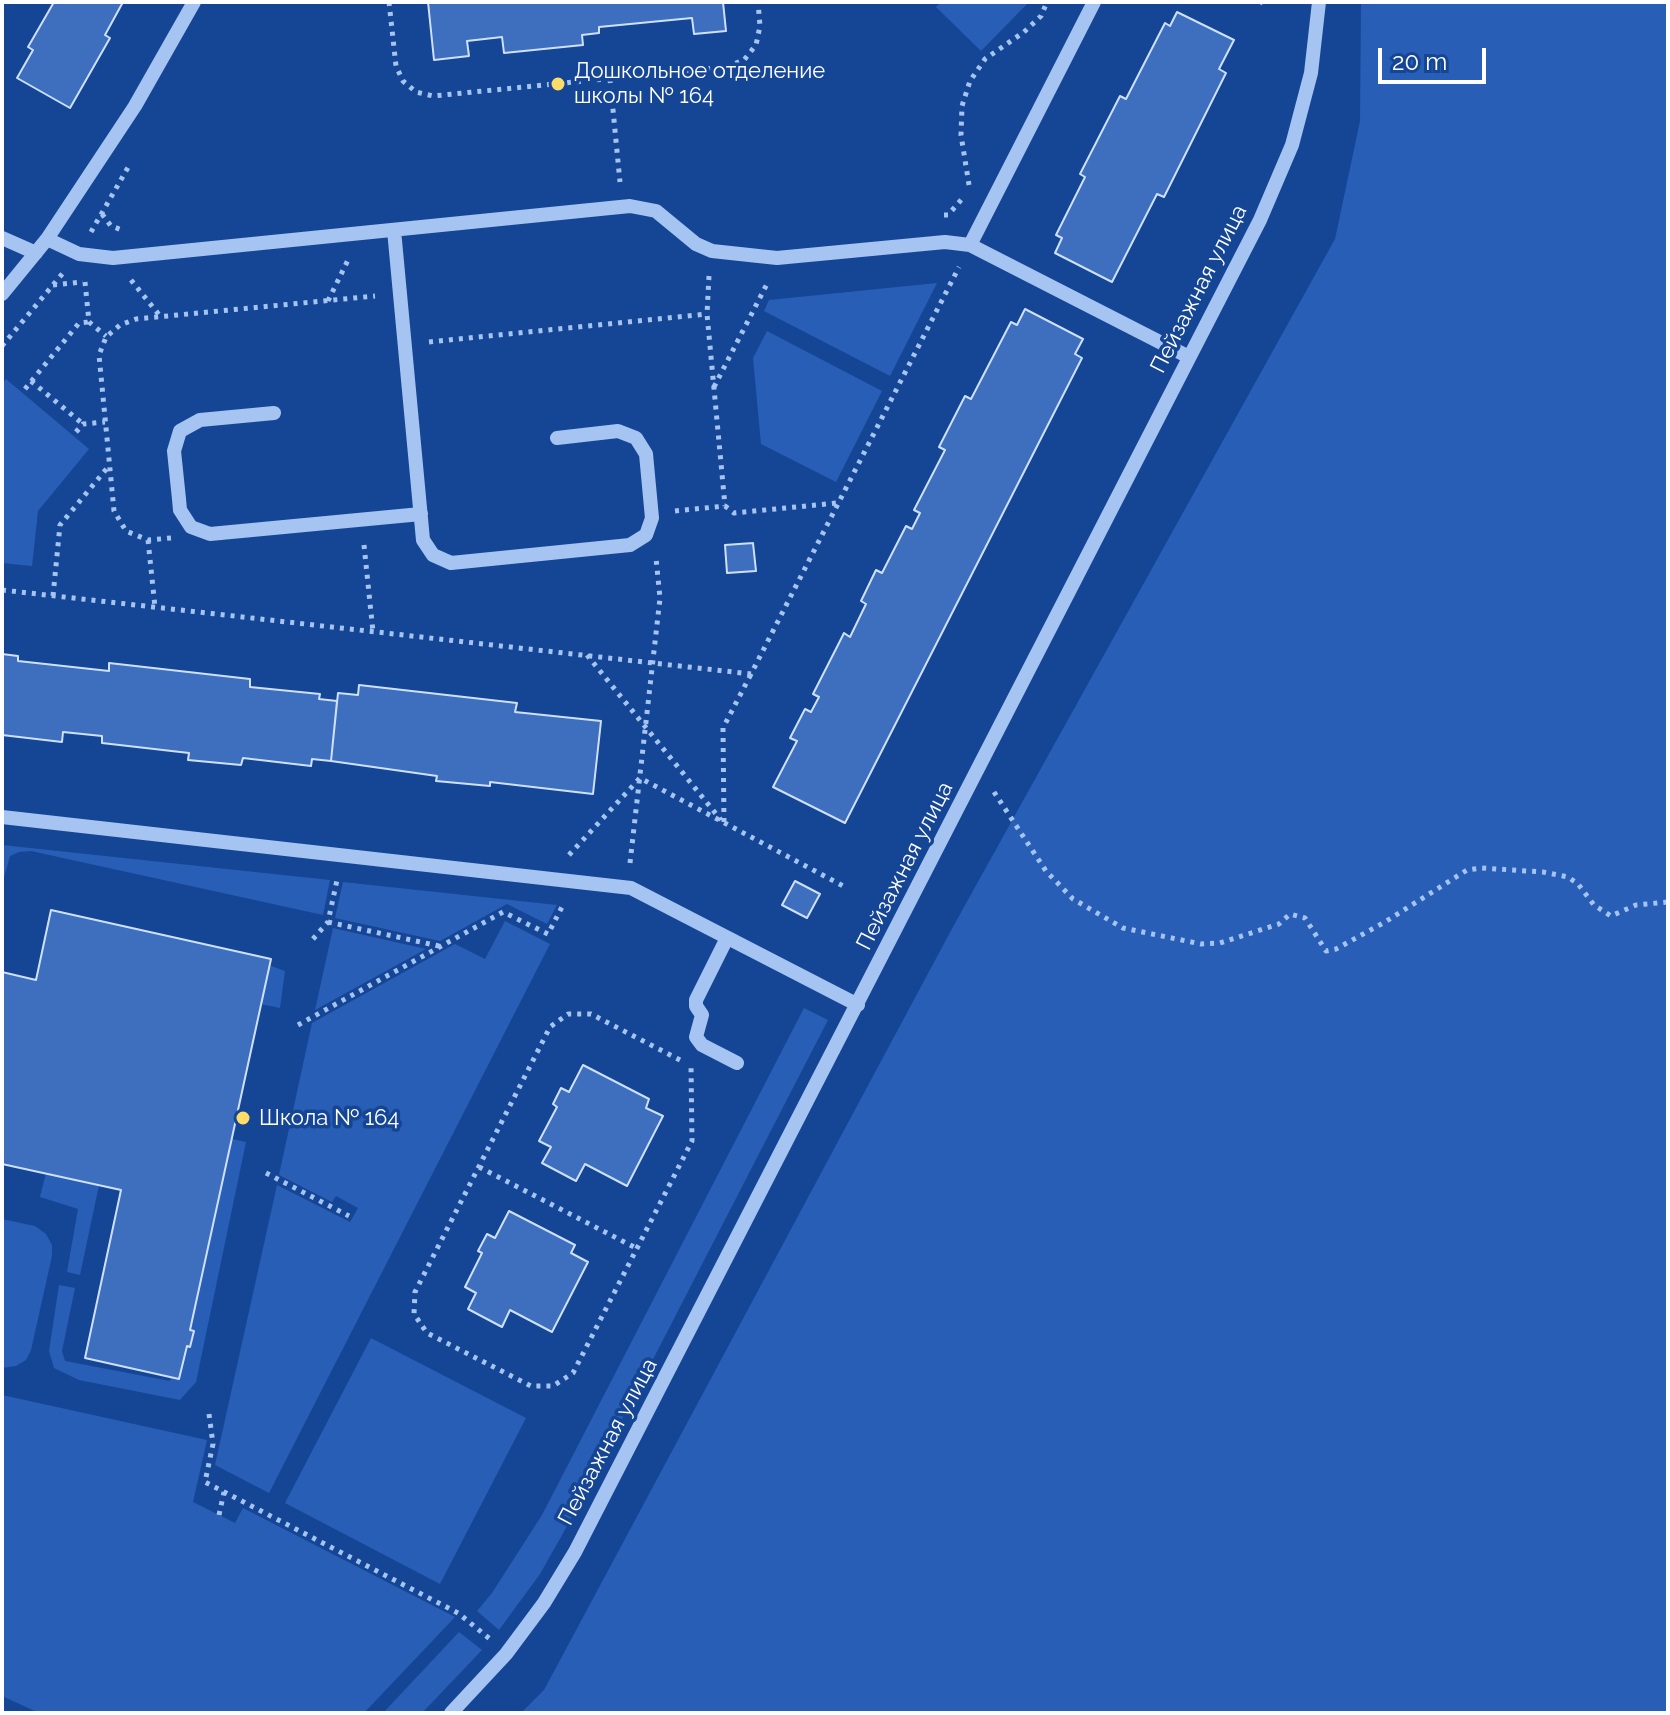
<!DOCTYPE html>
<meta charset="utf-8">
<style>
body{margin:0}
#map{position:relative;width:1670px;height:1715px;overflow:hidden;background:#154696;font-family:Raleway,sans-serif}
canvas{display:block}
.frame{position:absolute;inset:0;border:4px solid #fff;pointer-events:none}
.scale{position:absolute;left:1378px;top:48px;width:108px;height:36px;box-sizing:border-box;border:4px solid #fff;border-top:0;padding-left:10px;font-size:24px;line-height:28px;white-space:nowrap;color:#fff;-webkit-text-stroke:6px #154696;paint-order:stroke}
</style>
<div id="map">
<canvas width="1670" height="1715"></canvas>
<div class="frame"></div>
<div class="scale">20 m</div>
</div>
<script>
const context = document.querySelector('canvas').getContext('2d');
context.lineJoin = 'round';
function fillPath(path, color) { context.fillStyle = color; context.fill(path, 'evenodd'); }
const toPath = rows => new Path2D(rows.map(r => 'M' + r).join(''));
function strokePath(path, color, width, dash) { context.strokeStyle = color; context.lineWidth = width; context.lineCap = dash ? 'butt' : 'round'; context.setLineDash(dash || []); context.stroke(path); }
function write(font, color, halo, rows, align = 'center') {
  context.font = font + ' Raleway,sans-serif'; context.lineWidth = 7; context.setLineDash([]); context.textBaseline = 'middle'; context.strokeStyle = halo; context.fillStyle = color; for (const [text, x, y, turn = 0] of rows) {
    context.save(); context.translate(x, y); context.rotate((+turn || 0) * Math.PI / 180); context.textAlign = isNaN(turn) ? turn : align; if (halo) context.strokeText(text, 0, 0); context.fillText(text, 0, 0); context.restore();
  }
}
fillPath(toPath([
 [941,2,1029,2,981,51,936,7],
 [1361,2,1668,2,1668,1713,521,1713,544,1690,954,925,1335,239,1360,121],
 [937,283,890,376,764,311,769,300],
 [767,331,882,391,836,482,761,444,753,358],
 [6,379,89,449,38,511,32,566,2,563,2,384],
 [2,845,330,880,323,915,31,851,19,852,10,856,2,884],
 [343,882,557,905,547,924,507,904,440,941,335,918],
 [505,921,550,944,269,1493,215,1465,277,1185,350,1222,358,1208,336,1196,332,1202,279,1175,312,1023,455,944,485,959],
 [333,928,426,949,315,1010],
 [263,963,285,971,280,1008,255,1003],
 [804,1008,828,1020,566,1528,540,1574,499,1630,477,1611,492,1593,542,1515],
 [224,1137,246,1142,196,1382,180,1400,79,1380,54,1368,49,1351,59,1285,75,1288,62,1351,65,1361,170,1381],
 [46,1173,99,1185,80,1275,67,1272,78,1209,40,1197],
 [2,1219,35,1226,46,1234,52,1245,52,1256,31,1350,26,1360,16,1366,2,1368],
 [371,1338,526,1418,440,1584,285,1503],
 [2,1395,207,1440,193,1502,235,1523,243,1508,455,1617,364,1713,39,1713,2,1696],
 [459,1632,482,1650,422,1713,383,1713]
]), '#285eb5');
const building = toPath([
 [54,2,123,2,105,35,110,38,70,108,17,78,33,50,28,47,54,2],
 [428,2,723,2,726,31,694,34,692,18,599,27,599,33,582,35,583,45,504,53,502,37,467,41,469,56,434,60,428,2],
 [1177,12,1234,40,1219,69,1226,73,1164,197,1157,194,1112,282,1055,253,1062,238,1056,235,1085,177,1080,174,1120,96,1126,99,1165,23,1170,26,1177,12],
 [1025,309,1083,339,1075,354,1082,358,845,823,773,787,797,741,790,738,805,709,811,712,819,697,813,694,840,641,844,633,850,637,866,604,861,601,876,570,882,573,906,526,912,529,920,513,914,510,945,450,939,447,965,396,971,399,1011,322,1017,325,1025,309],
 [753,543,756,571,727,573,725,545,753,543],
 [2,654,18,656,18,661,109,671,109,663,250,679,250,687,320,694,319,699,337,701,331,761,312,759,311,766,243,758,241,765,188,760,189,753,102,743,102,736,63,732,62,742,2,735,2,654],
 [359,685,517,703,515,712,601,721,593,794,490,782,490,786,436,781,437,776,331,761,338,693,358,695,359,685],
 [795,881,820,894,807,918,782,905,795,881],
 [51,910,271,959,190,1330,194,1331,190,1347,187,1346,179,1379,85,1358,121,1190,2,1164,2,972,36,980,51,910],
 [583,1065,649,1099,646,1108,663,1116,627,1186,585,1164,576,1181,542,1163,551,1147,539,1141,557,1107,553,1104,561,1088,569,1092,583,1065],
 [509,1211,575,1245,571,1253,588,1262,552,1332,510,1310,502,1327,468,1309,476,1293,465,1287,482,1253,478,1251,487,1234,495,1238,509,1211]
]);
fillPath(building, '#3d6fbe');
strokePath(building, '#cee0fc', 2);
strokePath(toPath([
 [389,2,396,66,403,81,416,92,433,96,726,67,744,60,756,45,760,26,758,2],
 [1261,2,1263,3],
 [610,79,620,182],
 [969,185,961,135,962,106,970,81,985,59,1024,32,1041,16,1047,2],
 [102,214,111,226,122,230],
 [944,215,948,215,962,199],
 [91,232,130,164],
 [709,276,707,314,725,506],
 [131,280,160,316],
 [85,282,89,322,106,336],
 [53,285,83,282],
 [328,301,348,260],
 [429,342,707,314],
 [2,346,63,273],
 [31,381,83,424],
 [714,387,768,282],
 [25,389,79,323,89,322],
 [76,432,83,424,105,422],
 [675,511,725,506,734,513,837,503],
 [171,538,148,540,126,531,114,511,99,355,106,337,120,325,136,319,375,296],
 [148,540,155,607],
 [364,545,373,632],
 [2,590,751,674,959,267],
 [53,596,60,525,108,467],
 [587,655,721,820],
 [994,792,1046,871,1073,899,1123,928,1201,944,1220,943,1279,924,1290,914,1305,918,1326,951,1336,949,1385,922,1467,870,1481,868,1543,872,1568,877,1578,884,1594,905,1611,916,1636,905,1668,902],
 [724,822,723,728,751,674],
 [569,855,640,778,847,888],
 [630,863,660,598,656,558],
 [328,922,439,946],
 [313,939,328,922,337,880],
 [298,1025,503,912,548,934,563,905],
 [680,1060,591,1014,568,1014,550,1027,415,1292,414,1314,427,1333,531,1386,553,1386,573,1373,692,1141,691,1066],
 [479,1167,636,1248],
 [266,1173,349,1216],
 [209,1414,213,1444,205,1482,458,1613,490,1639],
 [219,1515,224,1492]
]), '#a6c4f2', 5, [4, 6]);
strokePath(toPath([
 [394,230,423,540,433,555,451,563,630,545,646,535,652,518,646,454,636,438,618,431,557,438],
 [2,238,36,253],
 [47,239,79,254,113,258,630,206,656,211,696,244,712,251,777,258,945,242,970,245,1189,357],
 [970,245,1094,2],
 [2,294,47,239,135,106,194,2],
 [274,413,200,420,180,431,174,451,179,499,180,510,191,527,210,534,421,514],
 [2,817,631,888,858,1005],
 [727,938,696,1000,696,1006,702,1015,696,1037,702,1045,737,1063],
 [451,1713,506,1654,544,1603,575,1552,1260,220,1292,145,1311,73,1319,2]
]), '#a6c4f2', 14);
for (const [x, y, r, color] of [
 [558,84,8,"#ffdc67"],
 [243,1118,8,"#ffdc67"]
]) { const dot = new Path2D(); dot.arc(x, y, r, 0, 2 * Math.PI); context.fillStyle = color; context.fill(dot); strokePath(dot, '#154696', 3); }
write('22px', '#fff', '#154696', [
 ["Дошкольное отделение",574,71],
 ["школы № 164",574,96],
 ["Школа № 164",259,1118]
], 'left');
write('22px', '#fff', '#154696', [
 ["Пейзажная улица",1199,289,-63],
 ["Пейзажная улица",905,866,-63],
 ["Пейзажная улица",608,1442,-62]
]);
</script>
